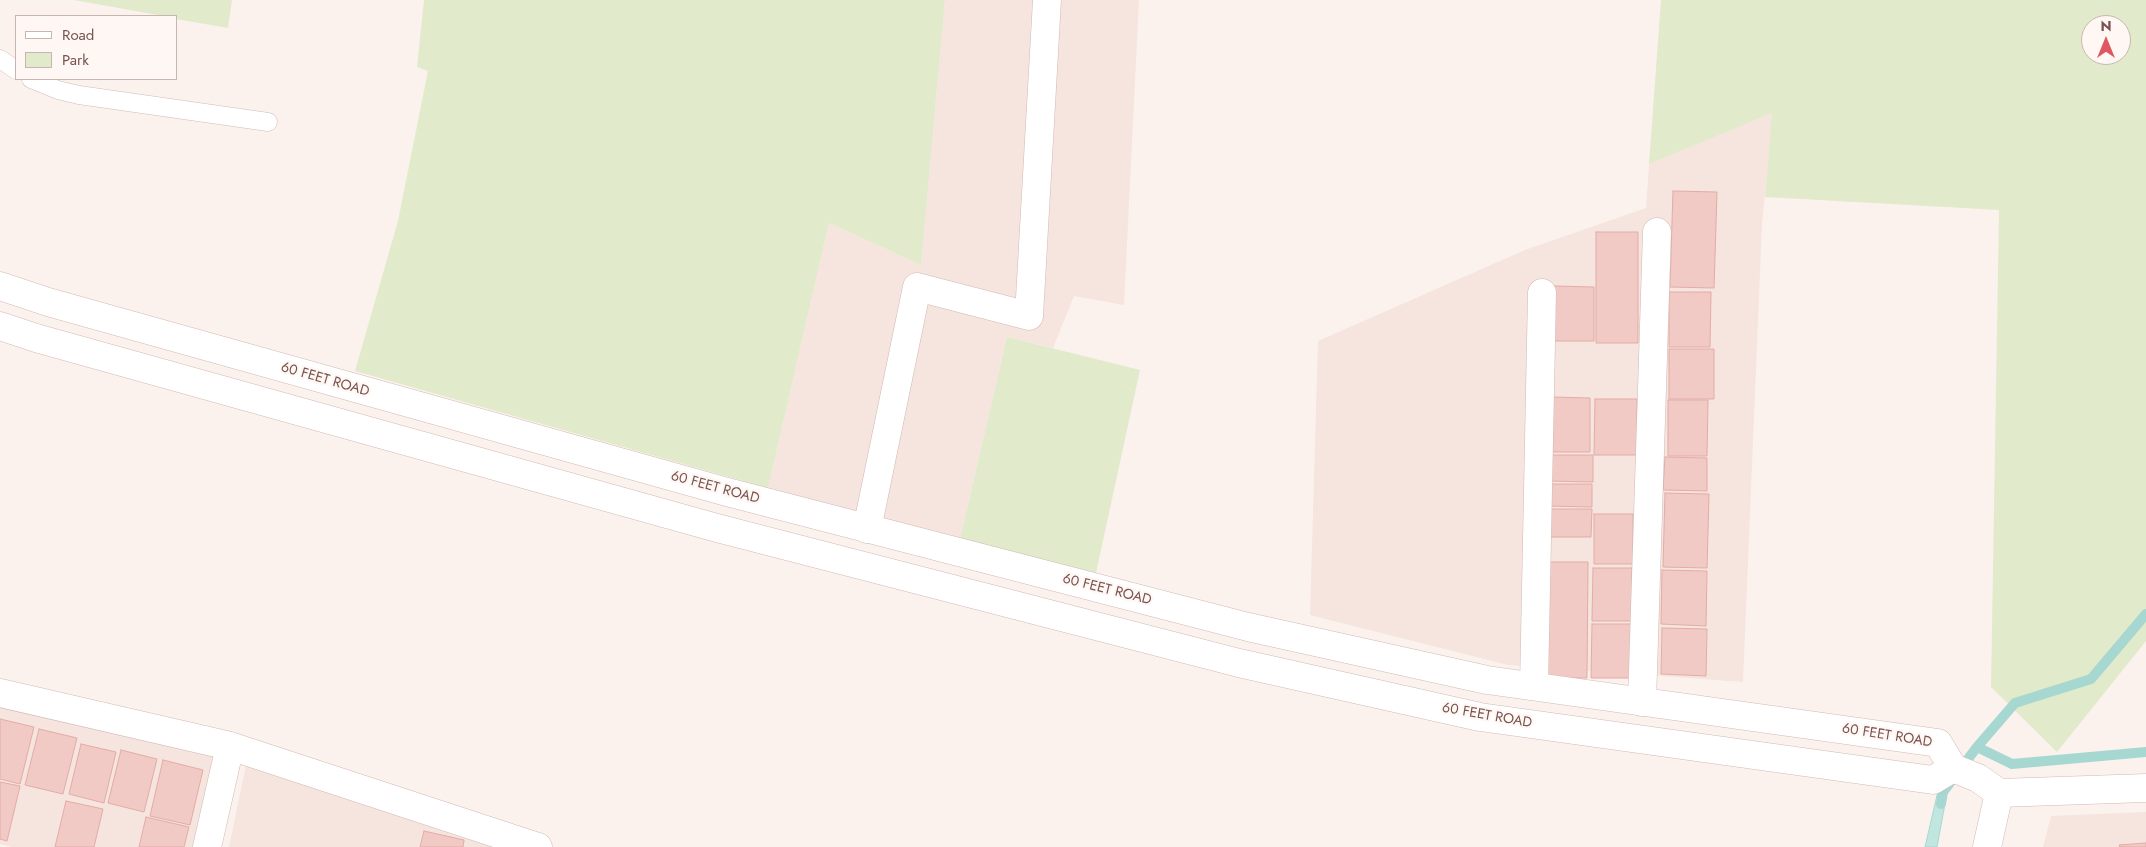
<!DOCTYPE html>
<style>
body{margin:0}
#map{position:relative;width:2146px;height:847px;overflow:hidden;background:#fcf2ed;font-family:Jost,sans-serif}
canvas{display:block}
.legend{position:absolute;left:15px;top:15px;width:162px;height:65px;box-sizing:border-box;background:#fef7f3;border:1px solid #c8b5b1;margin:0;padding:6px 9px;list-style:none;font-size:15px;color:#78524f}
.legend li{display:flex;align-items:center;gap:10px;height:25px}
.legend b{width:25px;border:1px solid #c8b5b1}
.north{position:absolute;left:2081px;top:15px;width:50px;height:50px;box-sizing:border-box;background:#fef7f3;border:1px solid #c8b5b1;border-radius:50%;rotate:0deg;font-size:14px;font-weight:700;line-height:20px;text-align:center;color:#78524f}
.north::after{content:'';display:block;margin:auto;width:18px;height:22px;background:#df5861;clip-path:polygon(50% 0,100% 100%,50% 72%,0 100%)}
</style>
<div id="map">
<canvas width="2146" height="847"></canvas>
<ul class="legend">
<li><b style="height:6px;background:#fff"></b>Road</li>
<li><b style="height:14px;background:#e1eacb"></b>Park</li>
</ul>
<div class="north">N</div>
</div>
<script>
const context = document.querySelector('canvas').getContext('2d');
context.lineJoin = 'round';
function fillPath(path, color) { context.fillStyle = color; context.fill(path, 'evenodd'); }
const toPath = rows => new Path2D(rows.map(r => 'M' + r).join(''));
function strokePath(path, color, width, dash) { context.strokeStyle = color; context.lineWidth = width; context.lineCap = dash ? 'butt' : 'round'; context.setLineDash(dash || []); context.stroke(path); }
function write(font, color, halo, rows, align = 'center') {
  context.font = font + ' Jost,sans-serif'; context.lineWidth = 4.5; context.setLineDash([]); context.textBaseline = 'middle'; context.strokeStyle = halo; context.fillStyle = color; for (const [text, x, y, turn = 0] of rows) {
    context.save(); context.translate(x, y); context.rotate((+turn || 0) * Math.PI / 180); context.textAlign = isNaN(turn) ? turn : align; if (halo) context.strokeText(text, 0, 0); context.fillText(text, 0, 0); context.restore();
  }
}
fillPath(toPath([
 [945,0,1139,0,1124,305,1074,296,1053,348,1007,337,960,539,768,488,829,223,921,265],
 [1773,112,1762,224,1743,682,1508,665,1310,615,1318,341,1525,250,1646,208,1649,164],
 [0,703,217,755,193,847,12,847,0,844],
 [246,765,502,847,229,847],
 [2146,812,2146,847,2043,847,2051,816]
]), '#f6e4de');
fillPath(toPath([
 [74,0,232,0,228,28,176,19,176,16,163,16],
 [424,0,945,0,921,265,829,223,768,488,355,371,398,221,428,71,417,67],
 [1661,0,2146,0,2146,641,2057,752,1991,687,1999,210,1765,197,1772,113,1649,164],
 [2091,25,2121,25,2121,55,2091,55],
 [1007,337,1140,370,1096,573,960,539]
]), '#e1eacb');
const water = toPath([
 [1938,791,1947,793,1937,847,1925,847,1938,791]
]);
fillPath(water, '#c1e6e0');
strokePath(water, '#a7d7d1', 1);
strokePath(toPath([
 [1977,747,2012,764,2146,752],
 [1941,804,1943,792,1977,747,2015,703,2091,679,2146,614]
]), '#a7d7d1', 10);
const building = toPath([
 [1673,191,1717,192,1714,288,1670,287,1673,191],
 [1596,232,1638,232,1638,343,1596,343,1596,232],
 [1554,286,1594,287,1594,341,1554,341,1554,286],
 [1669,292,1711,292,1710,347,1669,347,1669,292],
 [1669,349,1714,349,1714,399,1669,399,1669,349],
 [1552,397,1590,398,1590,452,1552,452,1552,397],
 [1595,399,1637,399,1637,455,1594,455,1595,399],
 [1668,400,1708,400,1707,456,1668,456,1668,400],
 [1548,455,1593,455,1593,482,1548,481,1548,455],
 [1665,457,1707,458,1707,491,1663,490,1665,457],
 [1548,484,1592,484,1592,507,1548,506,1548,484],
 [1665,493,1709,494,1707,568,1663,567,1665,493],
 [1548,509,1592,509,1591,537,1548,537,1548,509],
 [1594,514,1633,514,1633,564,1594,564,1594,514],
 [1546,562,1588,562,1587,678,1545,678,1546,562],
 [1593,568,1632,568,1632,621,1592,621,1593,568],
 [1662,570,1707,571,1706,626,1661,624,1662,570],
 [1592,624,1631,624,1631,678,1591,678,1592,624],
 [1662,628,1707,629,1706,676,1661,674,1662,628],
 [0,719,34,727,20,784,0,779,0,719],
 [39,729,77,738,63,794,25,785,39,729],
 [81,744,116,752,104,803,69,794,81,744],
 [121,750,157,759,144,812,108,803,121,750],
 [163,760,203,770,190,825,150,816,163,760],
 [0,782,20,786,7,841,0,839,0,782],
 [66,801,103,809,94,847,55,847,66,801],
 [146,817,189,827,184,847,139,847,146,817],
 [424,831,464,840,463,847,420,847,424,831],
 [2146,843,2146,847,2120,847,2119,845,2146,843]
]);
fillPath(building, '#f1cac5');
strokePath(building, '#e3aca6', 1);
const service = toPath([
 [0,59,16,70],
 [31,79,58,90,79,95,268,122]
]);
const minor = toPath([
 [867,529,917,287,1029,316,1047,0],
 [1534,686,1542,293],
 [0,693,230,746,538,847],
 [1642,702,1657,232],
 [1953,768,1978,778,1999,793],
 [207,847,230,746]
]);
const tertiary = toPath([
 [0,286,48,302,727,492,1248,627,1487,680,1938,743,1953,768,1933,780,1480,717,1239,663,717,528,36,338,0,326],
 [1987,847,1999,793,2146,788]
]);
strokePath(service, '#d2b9b4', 19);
strokePath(minor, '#d2b9b4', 29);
strokePath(tertiary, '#d2b9b4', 29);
strokePath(service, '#fff', 18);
strokePath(minor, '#fff', 28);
strokePath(tertiary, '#fff', 28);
write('14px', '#78524f', '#fef7f3', [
 ["60 FEET ROAD",325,380,16],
 ["60 FEET ROAD",715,488,15],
 ["60 FEET ROAD",1107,590,14],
 ["60 FEET ROAD",1487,716,10],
 ["60 FEET ROAD",1887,736,9]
]);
</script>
